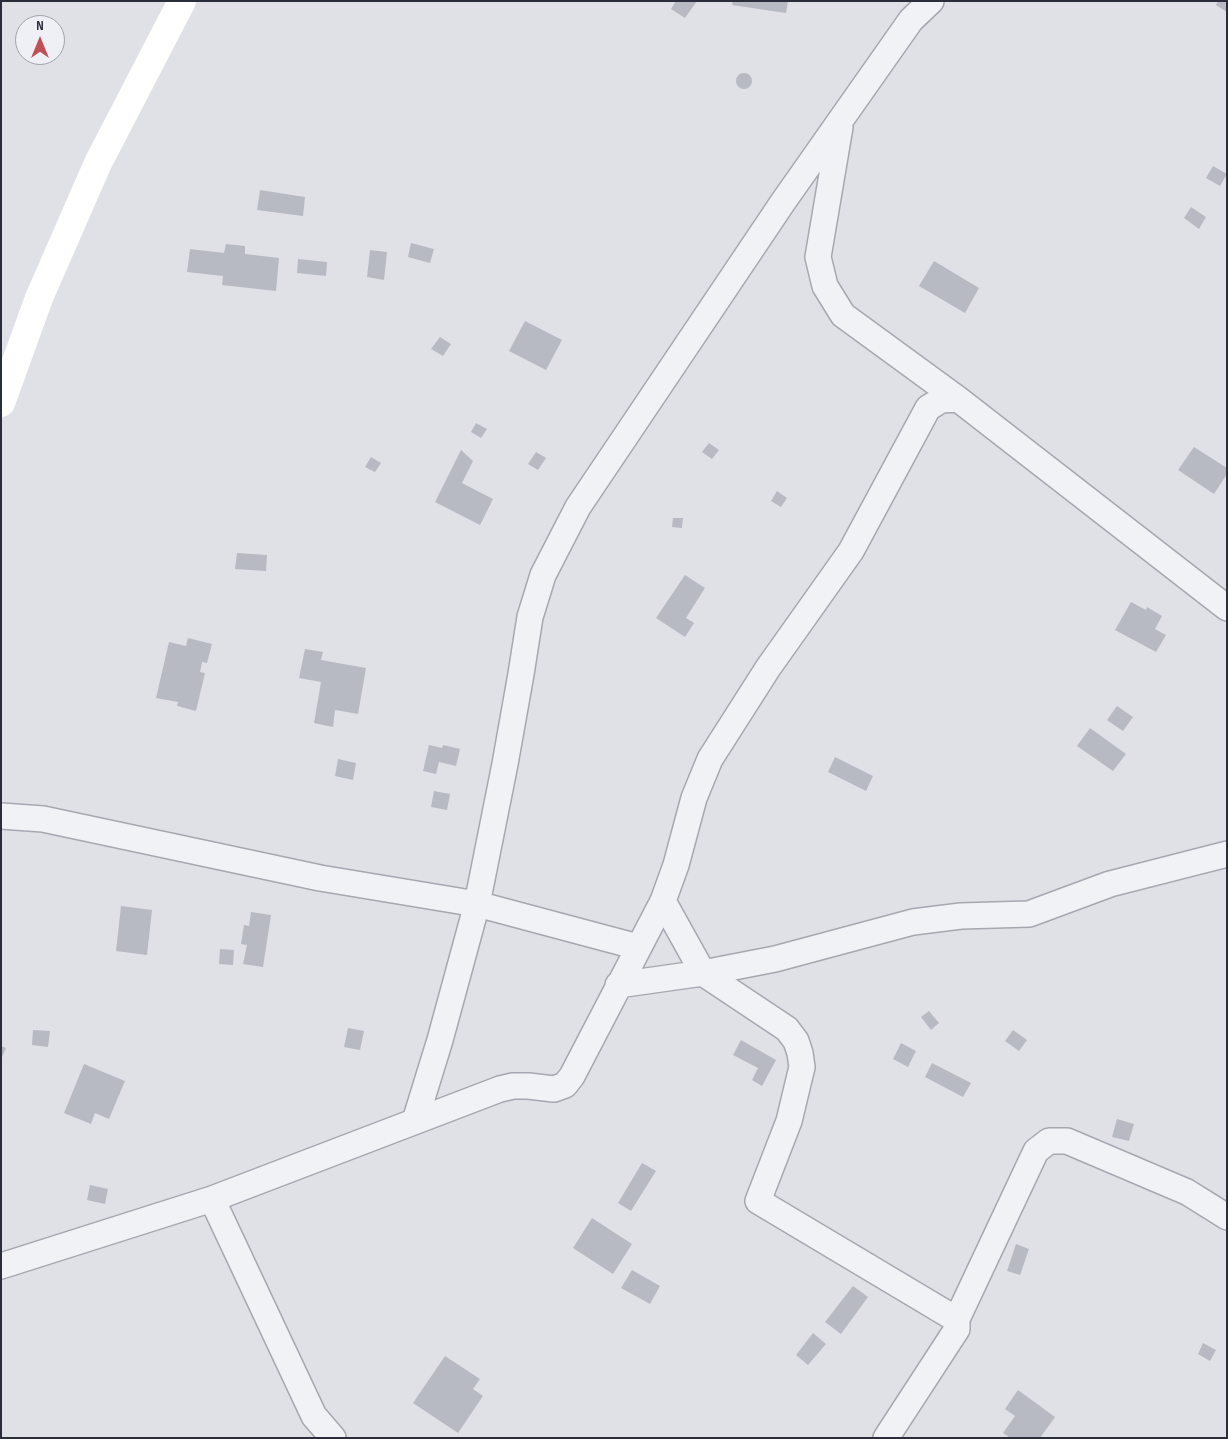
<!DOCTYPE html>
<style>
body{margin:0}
#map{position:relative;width:1228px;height:1439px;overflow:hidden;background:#dfe1e7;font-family:"Sofia Sans Condensed",sans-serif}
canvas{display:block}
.frame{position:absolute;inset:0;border:2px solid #2a2e3c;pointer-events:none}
.north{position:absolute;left:15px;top:15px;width:50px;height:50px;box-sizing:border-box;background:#eef0f5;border:1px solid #a0a2ab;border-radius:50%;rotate:0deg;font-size:14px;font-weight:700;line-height:20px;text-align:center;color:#2a2e3c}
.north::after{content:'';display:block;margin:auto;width:18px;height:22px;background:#c05054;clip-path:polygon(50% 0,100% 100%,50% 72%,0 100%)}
</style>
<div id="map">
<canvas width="1228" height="1439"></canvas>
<div class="frame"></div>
<div class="north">N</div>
</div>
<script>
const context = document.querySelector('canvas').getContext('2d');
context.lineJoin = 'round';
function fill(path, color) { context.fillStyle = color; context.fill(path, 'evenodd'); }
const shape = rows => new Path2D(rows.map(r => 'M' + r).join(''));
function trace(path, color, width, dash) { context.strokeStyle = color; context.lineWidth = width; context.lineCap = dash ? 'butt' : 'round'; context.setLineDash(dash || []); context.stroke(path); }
fill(shape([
 [676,1,697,1,685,18,671,9],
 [733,1,788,1,786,13,732,5],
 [1218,1,1227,1,1227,12,1216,5],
 '736 81a8 8 0 1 1 16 0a8 8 0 1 1-16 0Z',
 [1213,166,1227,174,1220,186,1206,178],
 [260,190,305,197,303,216,257,210],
 [1191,207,1206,217,1199,229,1184,218],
 [411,243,434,249,430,263,408,257],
 [226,244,245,246,245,254,279,258,276,291,222,285,223,276,187,272,190,249,224,253],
 [370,250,387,252,384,280,367,277],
 [298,259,327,262,326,276,297,273],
 [934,261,979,288,965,313,919,286],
 [525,321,562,340,546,370,509,351],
 [440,337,451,344,443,356,431,349],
 [476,423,487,429,481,438,471,432],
 [709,443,719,450,712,459,702,452],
 [1194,447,1227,468,1227,474,1214,494,1178,470],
 [461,450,473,461,462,483,493,499,480,525,435,502],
 [536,452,546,458,538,470,528,464],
 [371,457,381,463,375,472,365,467],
 [777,491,787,498,781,507,771,501],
 [673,518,683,518,682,528,672,527],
 [237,553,267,555,266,571,235,569],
 [685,575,705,588,686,618,694,623,685,637,656,618],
 [1131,602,1146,610,1147,607,1162,616,1155,629,1166,635,1156,652,1115,630],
 [188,638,212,644,207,663,202,662,200,672,205,673,196,711,177,706,178,702,156,698,169,642,186,646],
 [305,649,323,652,321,660,366,668,358,714,335,710,333,727,314,723,321,682,299,678],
 [1117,706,1133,717,1123,731,1107,720],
 [1090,728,1126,754,1113,771,1077,746],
 [429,745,442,748,443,745,460,749,456,766,439,762,436,774,423,771],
 [835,757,873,776,866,791,828,772],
 [338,759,356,763,353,780,335,776],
 [434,791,450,794,447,810,431,807],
 [121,906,152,910,147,955,116,951],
 [251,912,271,915,263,967,243,964,247,945,241,944,244,925,249,926],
 [220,949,234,950,233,965,219,964],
 [929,1011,939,1023,931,1030,921,1017],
 [348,1028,364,1031,360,1050,344,1047],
 [33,1030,50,1031,48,1047,32,1045],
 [1013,1030,1027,1040,1019,1051,1005,1041],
 [741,1040,776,1060,762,1086,752,1080,758,1068,733,1055],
 [901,1043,916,1051,908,1067,893,1059],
 [1,1046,6,1048,1,1059],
 [932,1063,971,1083,963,1097,925,1077],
 [84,1064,125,1081,109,1119,95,1113,91,1124,64,1113],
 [1117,1119,1134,1124,1129,1141,1112,1137],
 [642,1163,656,1171,631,1211,618,1203],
 [90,1185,108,1189,105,1204,87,1200],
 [592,1218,632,1244,613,1274,573,1248],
 [1016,1244,1029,1249,1020,1275,1007,1271],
 [632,1270,660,1286,650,1304,621,1288],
 [853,1286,868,1297,841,1334,825,1322],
 [813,1333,826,1344,808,1365,796,1355],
 [1203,1343,1216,1350,1210,1361,1198,1354],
 [445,1356,480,1379,473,1389,483,1396,458,1433,413,1403],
 [1018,1390,1055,1417,1040,1438,1010,1438,1003,1433,1015,1416,1005,1409]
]), '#b7bac3');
const street = shape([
 [840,127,818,257,825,286,843,315,958,399,1227,608],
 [1,816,43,819,320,878,477,904,638,947],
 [663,901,703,973,787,1029,796,1041,800,1053,802,1067,789,1121,758,1201,949,1315,957,1319,957,1329,886,1438],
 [618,985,703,973,775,959,913,922,961,916,1029,914,1110,884,1227,854],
 [415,1121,440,1040,477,904,505,764,521,674,530,617,543,575,578,507,783,202,911,20,931,1],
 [212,1199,314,1416,333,1438],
 [1,1266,212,1199,500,1089,513,1086,528,1086,554,1089,565,1085,572,1076,663,901,676,865,694,798,710,759,768,668,851,551,928,408,941,400,958,399],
 [957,1319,1036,1151,1049,1141,1067,1141,1187,1192,1227,1217]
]);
trace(street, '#a5a8b0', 28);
trace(street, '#f1f2f6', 25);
trace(shape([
 [1,403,39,298,98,163,182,1]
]), '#fff', 28);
</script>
